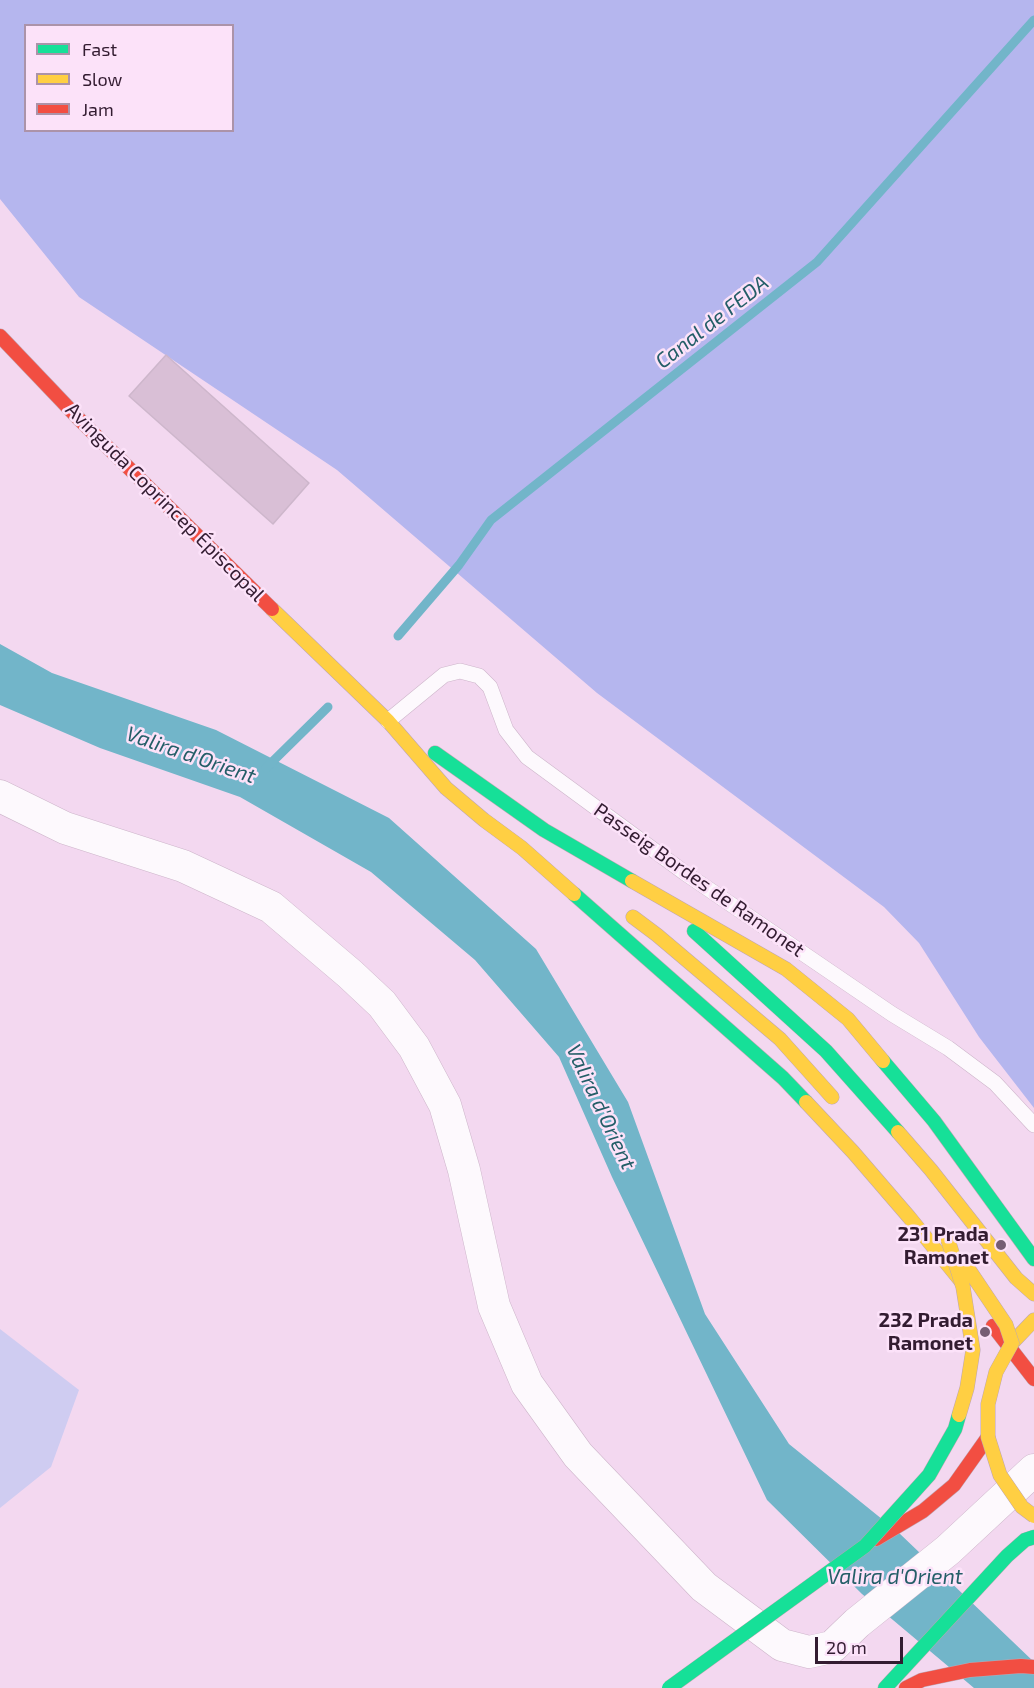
<!DOCTYPE html>
<meta charset="utf-8">
<style>
body{margin:0}
#map{position:relative;width:1034px;height:1688px;overflow:hidden;background:#f3d8f0;font-family:"Exo 2",sans-serif}
canvas{display:block}
.legend{position:absolute;left:24px;top:24px;width:210px;height:108px;box-sizing:border-box;background:#fce2f9;border:2px solid #ac93a9;margin:0;padding:8px 10px;list-style:none;font-size:18px;color:#331c31}
.legend li{display:flex;align-items:center;gap:12px;height:30px}
.legend b{width:30px;border:2px solid #ac93a9}
.scale{position:absolute;left:815px;top:1637px;width:88px;height:27px;box-sizing:border-box;border:3px solid #331c31;border-top:0;padding-left:8px;font-size:18px;line-height:21px;white-space:nowrap;color:#331c31;-webkit-text-stroke:4px #fce2f9;paint-order:stroke}
</style>
<div id="map">
<canvas width="1034" height="1688"></canvas>
<ul class="legend">
<li><b style="height:8px;background:#16e098"></b>Fast</li>
<li><b style="height:8px;background:#ffcf43"></b>Slow</li>
<li><b style="height:8px;background:#f24e42"></b>Jam</li>
</ul>
<div class="scale">20 m</div>
</div>
<script>
const context = document.querySelector('canvas').getContext('2d');
context.lineJoin = 'round';
function fill(path, color) { context.fillStyle = color; context.fill(path, 'evenodd'); }
const shape = rows => new Path2D(rows.map(r => 'M' + r).join(''));
function trace(path, color, width, dash) { context.strokeStyle = color; context.lineWidth = width; context.lineCap = dash ? 'butt' : 'round'; context.setLineDash(dash || []); context.stroke(path); }
function write(font, color, halo, rows, align = 'center') {
  context.font = font + ' "Exo 2",sans-serif'; context.lineWidth = 5; context.setLineDash([]); context.textBaseline = 'middle'; context.strokeStyle = halo; context.fillStyle = color; for (const [text, x, y, turn = 0] of rows) {
    context.save(); context.translate(x, y); context.rotate((+turn || 0) * Math.PI / 180); context.textAlign = isNaN(turn) ? turn : align; if (halo) context.strokeText(text, 0, 0); context.fillText(text, 0, 0); context.restore();
  }
}
fill(shape([
 [0,1329,79,1390,51,1467,0,1508]
]), '#cfccf1');
fill(shape([
 [0,0,1034,0,1034,1108,979,1037,919,943,884,907,597,693,337,470,79,297,0,199],
 [26,26,232,26,232,130,26,130]
]), '#b5b6ee');
fill(shape([
 [0,644,52,673,216,730,389,818,536,949,628,1102,705,1314,789,1444,898,1532,1034,1662,1034,1688,974,1688,862,1594,767,1500,612,1177,559,1057,475,960,371,872,240,797,100,748,0,705]
]), '#72b5c9');
trace(shape([
 [398,636,459,565,491,520,817,262,1034,20],
 [266,768,328,707]
]), '#72b5c9', 9);
const building = shape([
 [166,355,309,483,273,524,129,396,166,355]
]);
fill(building, '#d9bfd6');
trace(building, '#cdb6cb', 1.5);
const lane = shape([
 [388,721,444,675,460,671,479,676,490,687,506,730,527,757,685,873,892,1014,948,1048,995,1083,1034,1125]
]);
const street = shape([
 [0,796,65,828,183,866,271,907,350,974,382,1004,414,1047,445,1105,464,1170,494,1306,527,1384,578,1455,704,1587,782,1645,809,1652,832,1647,857,1623,948,1550,1034,1470]
]);
const fast = shape([
 [435,753,544,830,632,881],
 [574,894,783,1078,806,1102],
 [694,931,826,1051,898,1132],
 [883,1061,934,1121,1034,1259],
 [885,1688,1007,1556,1025,1540,1034,1537]
]);
const slow = shape([
 [272,609,388,721,446,788,484,820,522,848,574,894],
 [632,881,786,969,848,1019,883,1061],
 [633,917,657,935,780,1039,832,1097],
 [806,1102,853,1152,909,1217,961,1281],
 [898,1132,931,1170,1016,1278,1034,1294],
 [1012,1343,1034,1320]
]);
const jam = shape([
 [0,336,80,420,272,609],
 [993,1326,1034,1379],
 [876,1539,923,1511,954,1485,988,1437],
 [906,1688,922,1680,970,1670,1021,1666,1034,1667]
]);
trace(lane, '#cdb5ca', 16);
trace(street, '#cdb5ca', 33);
trace(fast, '#bea6b1', 15);
trace(slow, '#bea6b1', 15);
trace(jam, '#bea6b1', 15);
trace(lane, '#fdf9fd', 15);
trace(street, '#fdf9fd', 32);
trace(fast, '#16e098', 14);
trace(slow, '#ffcf43', 14);
trace(jam, '#f24e42', 14);
const fastBridge = shape([
 [669,1688,865,1546,929,1475,955,1429,959,1415]
]);
const slowBridge = shape([
 [948,1240,963,1287,973,1350,967,1388,959,1415],
 [963,1261,1006,1325,1012,1343,996,1372,988,1404,988,1437,1000,1475,1022,1507,1034,1516]
]);
trace(fastBridge, '#bea6b1', 15, []);
trace(slowBridge, '#bea6b1', 15, []);
trace(fastBridge, '#16e098', 14);
trace(slowBridge, '#ffcf43', 14);
for (const [x, y, r, color] of [
 [1001,1245,6,"#765e74"],
 [985,1332,6,"#765e74"]
]) { const dot = new Path2D(); dot.arc(x, y, r, 0, 2 * Math.PI); context.fillStyle = color; context.fill(dot); trace(dot, '#fce2f9', 2); }
write('20px', '#331c31', '#fce2f9', [
 ["Avinguda Coprincep Épiscopal",165,502,45],
 ["Passeig Bordes de Ramonet",699,880,35]
]);
write('bold 20px', '#331c31', '#fce2f9', [
 ["231 Prada",989,1234],
 ["Ramonet",989,1257],
 ["232 Prada",973,1320],
 ["Ramonet",973,1343]
], 'right');
write('italic 21px', '#245e68', '#fce2f9', [
 ["Canal de FEDA",712,322,-38],
 ["Valira d'Orient",191,755,19],
 ["Valira d'Orient",601,1107,65],
 ["Valira d'Orient",895,1577]
]);
</script>
